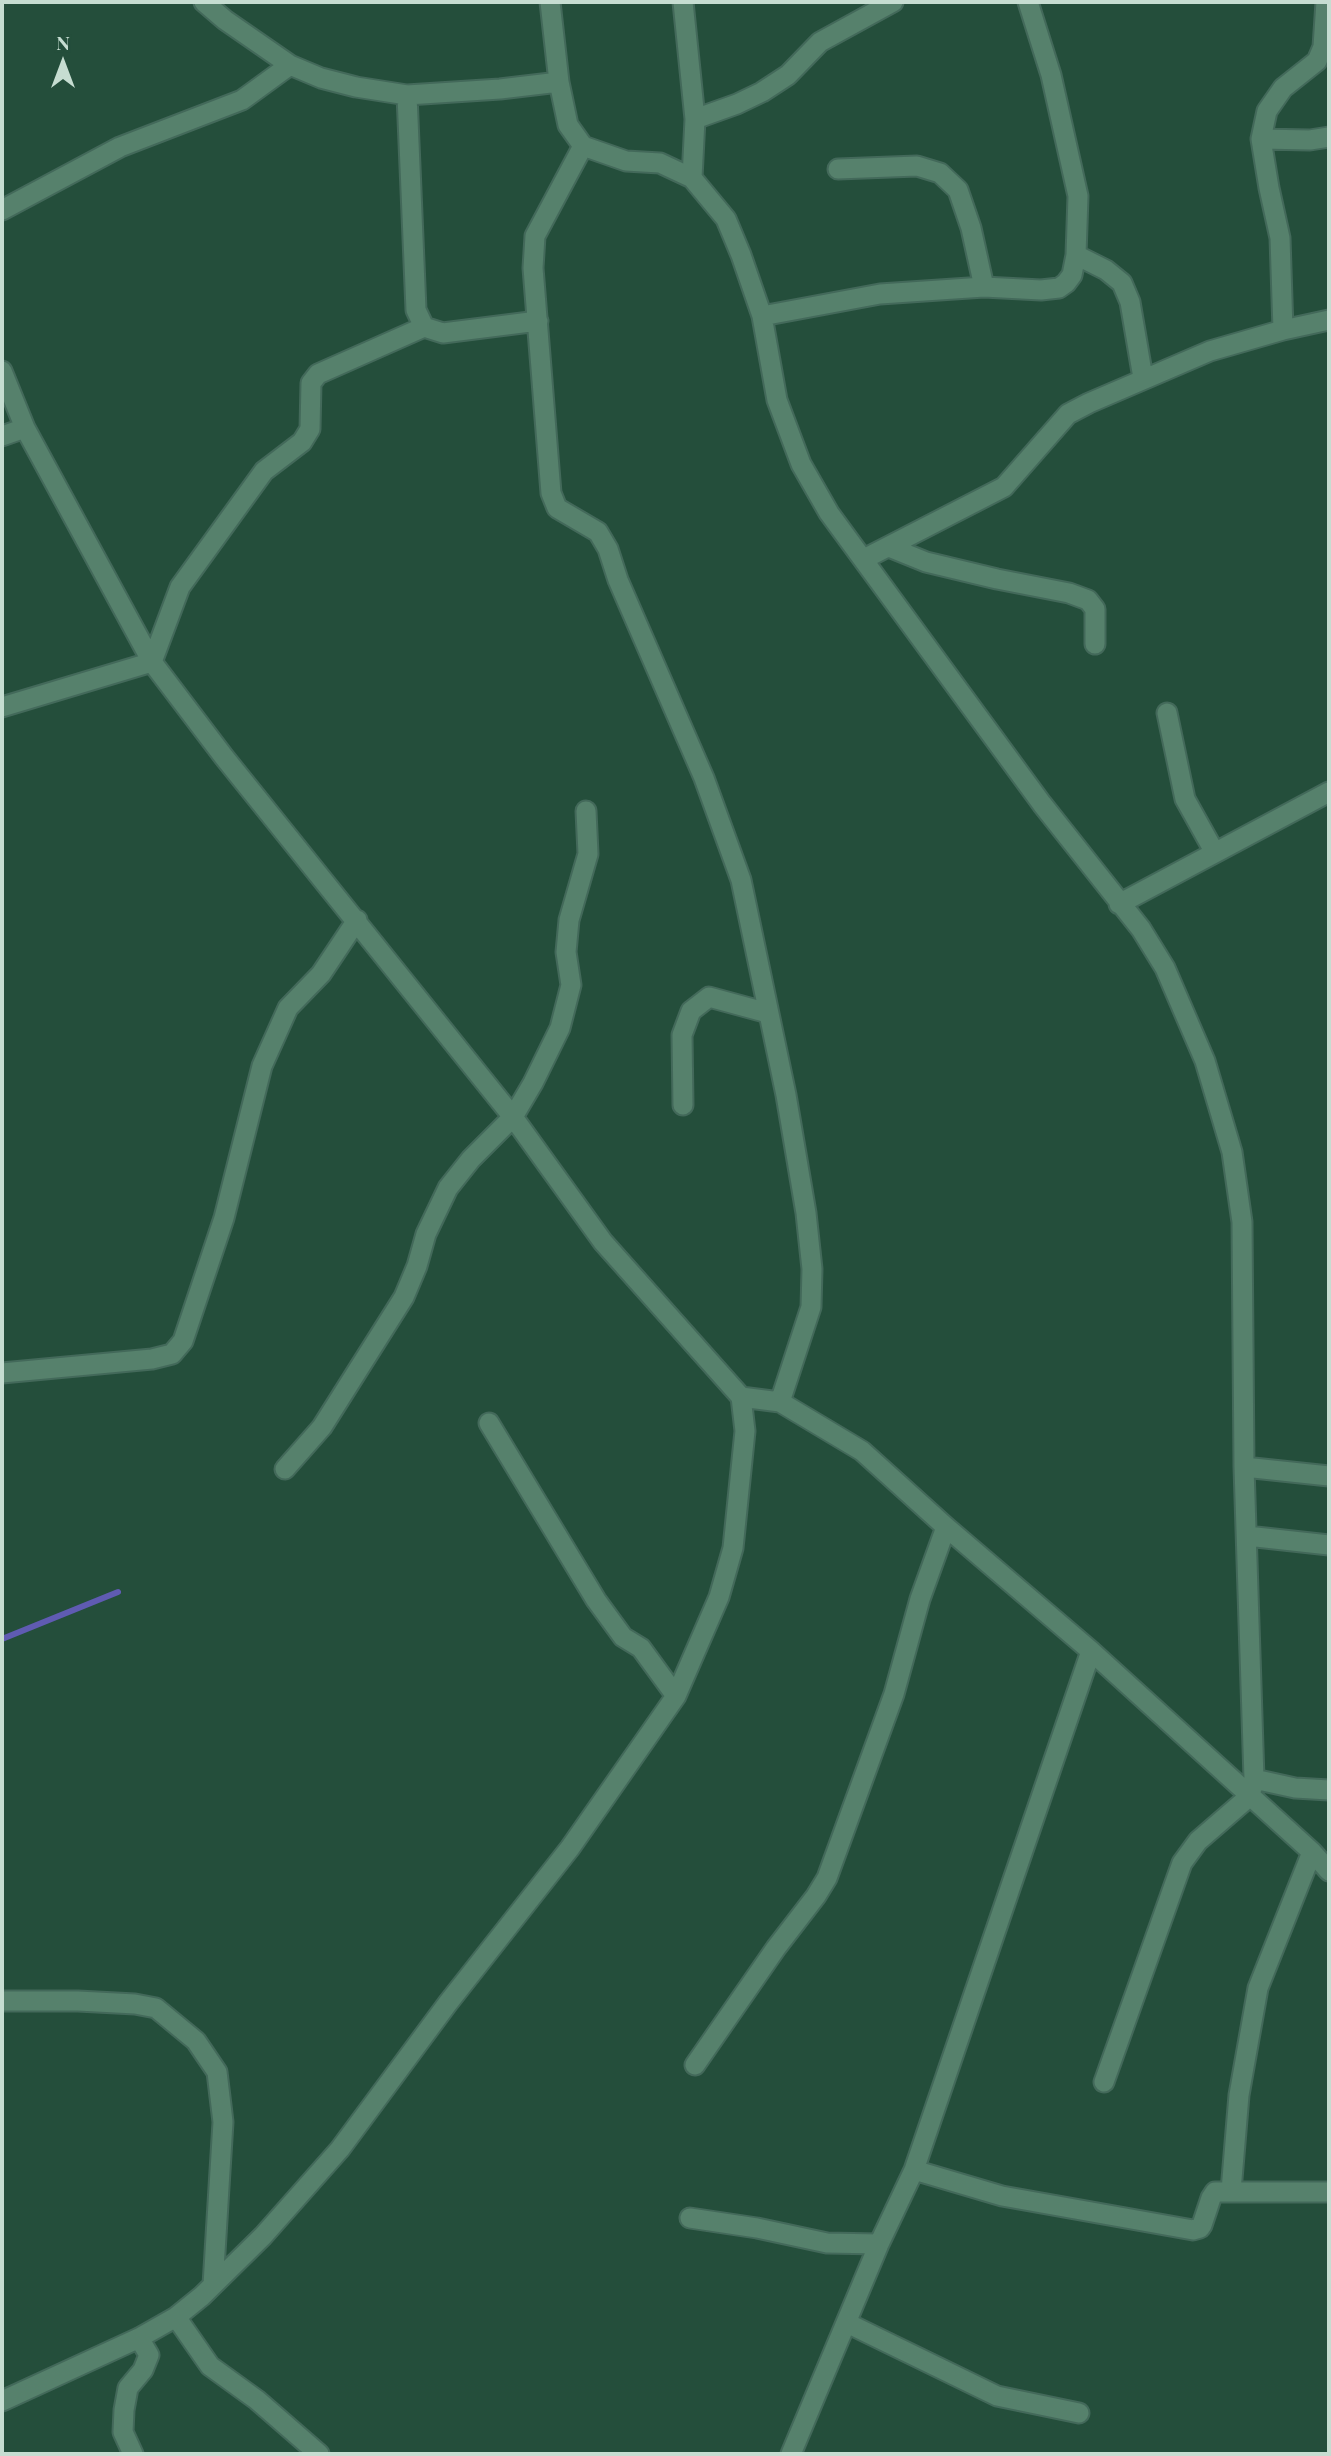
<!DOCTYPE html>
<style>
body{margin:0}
#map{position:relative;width:1331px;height:2456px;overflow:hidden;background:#244e3b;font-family:"Playfair Display",serif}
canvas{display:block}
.frame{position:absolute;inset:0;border:4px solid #c6ddd1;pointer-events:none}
.north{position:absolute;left:28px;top:28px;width:70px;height:70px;-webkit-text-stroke:5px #244e3b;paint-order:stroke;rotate:0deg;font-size:19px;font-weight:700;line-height:28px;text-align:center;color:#c6ddd1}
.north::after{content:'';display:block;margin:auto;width:24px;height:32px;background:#c6ddd1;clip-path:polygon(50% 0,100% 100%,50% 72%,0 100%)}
</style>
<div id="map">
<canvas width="1331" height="2456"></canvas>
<div class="frame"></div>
<div class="north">N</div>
</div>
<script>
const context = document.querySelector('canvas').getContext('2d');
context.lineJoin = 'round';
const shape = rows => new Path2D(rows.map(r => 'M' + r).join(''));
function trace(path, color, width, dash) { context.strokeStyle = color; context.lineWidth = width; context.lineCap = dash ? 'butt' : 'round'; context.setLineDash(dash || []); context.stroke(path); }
trace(shape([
 [2,1639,118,1592]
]), '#5f5bb2', 6);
const minor = shape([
 [204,2,225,20,290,65,321,78,356,87,407,95,500,89,559,82],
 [550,2,559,82,568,125,583,146,626,161,660,163,692,178,726,219,741,255,762,316,777,400,801,464,829,513,1042,804,1141,929,1165,968,1205,1061,1232,1152,1242,1222,1244,1467,1254,1779,1250,1796,1198,1841,1182,1863,1104,2082],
 [683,2,695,119,692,178],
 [407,95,416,310,424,327,443,333,538,321],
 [695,119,737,104,762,92,788,75,820,42,893,2],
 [1261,139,1310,140,1329,137],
 [583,146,535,236,533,268,551,493,557,508,598,532,608,549,618,580,704,778,741,880,786,1095,806,1213,812,1269,811,1307,780,1402],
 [838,169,917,166,940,173,958,190,971,228,984,287],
 [2,210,120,147,242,100,290,65],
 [1076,255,1106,270,1122,283,1130,302,1143,378],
 [762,316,880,294,984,287,1041,290,1059,288,1066,283,1072,275,1076,255,1078,196,1051,75,1028,2],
 [1283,330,1280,238,1269,188,1261,139,1267,111,1283,88,1317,61,1323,47,1326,2],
 [2,371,25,428,152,662,224,757,513,1117,603,1242,741,1397,745,1431,733,1548,719,1597,676,1696,570,1848,448,2003,340,2149,263,2236,202,2296,176,2317,139,2338,2,2401],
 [2,436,25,428],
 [889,547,926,562,997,579,1069,593,1088,600,1095,609,1095,644],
 [864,559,1004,487,1068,414,1089,403,1210,351,1283,330,1329,320],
 [2,707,152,662,180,587,264,471,302,442,310,429,311,383,318,374,424,327],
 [1167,713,1185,799,1215,853],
 [1119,904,1329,792],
 [683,1105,682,1035,691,1011,709,997,768,1013],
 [2,1373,152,1359,172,1354,183,1341,224,1218,262,1066,288,1008,321,974,357,920],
 [741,1397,780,1402,862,1451,946,1527,1091,1651,1312,1852,1329,1871],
 [489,1423,596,1600,623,1637,641,1648,676,1696],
 [1244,1467,1329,1476],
 [285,1469,322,1427,404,1297,417,1266,426,1234,448,1188,471,1159,513,1117,533,1083,560,1028,571,985,566,952,569,920,588,854,586,811],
 [1247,1536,1329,1545],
 [1254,1779,1295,1788,1329,1790],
 [2,2001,78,2001,135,2004,156,2008,196,2041,217,2072,223,2122,213,2285],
 [695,2065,776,1948,816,1896,827,1878,894,1694,920,1599,946,1527],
 [914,2170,1002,2196,1193,2230,1200,2228,1202,2225,1211,2198,1215,2192,1329,2192],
 [1231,2191,1239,2095,1258,1988,1312,1852],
 [690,2218,757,2228,827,2243,879,2244],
 [176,2317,210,2366,257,2400,319,2454],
 [847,2323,997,2396,1079,2413],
 [133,2454,123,2432,124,2410,128,2388,143,2370,149,2355,139,2338],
 [791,2454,879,2244,914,2170,1091,1651]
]);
trace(minor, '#43695a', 23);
trace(minor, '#56816c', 19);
</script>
